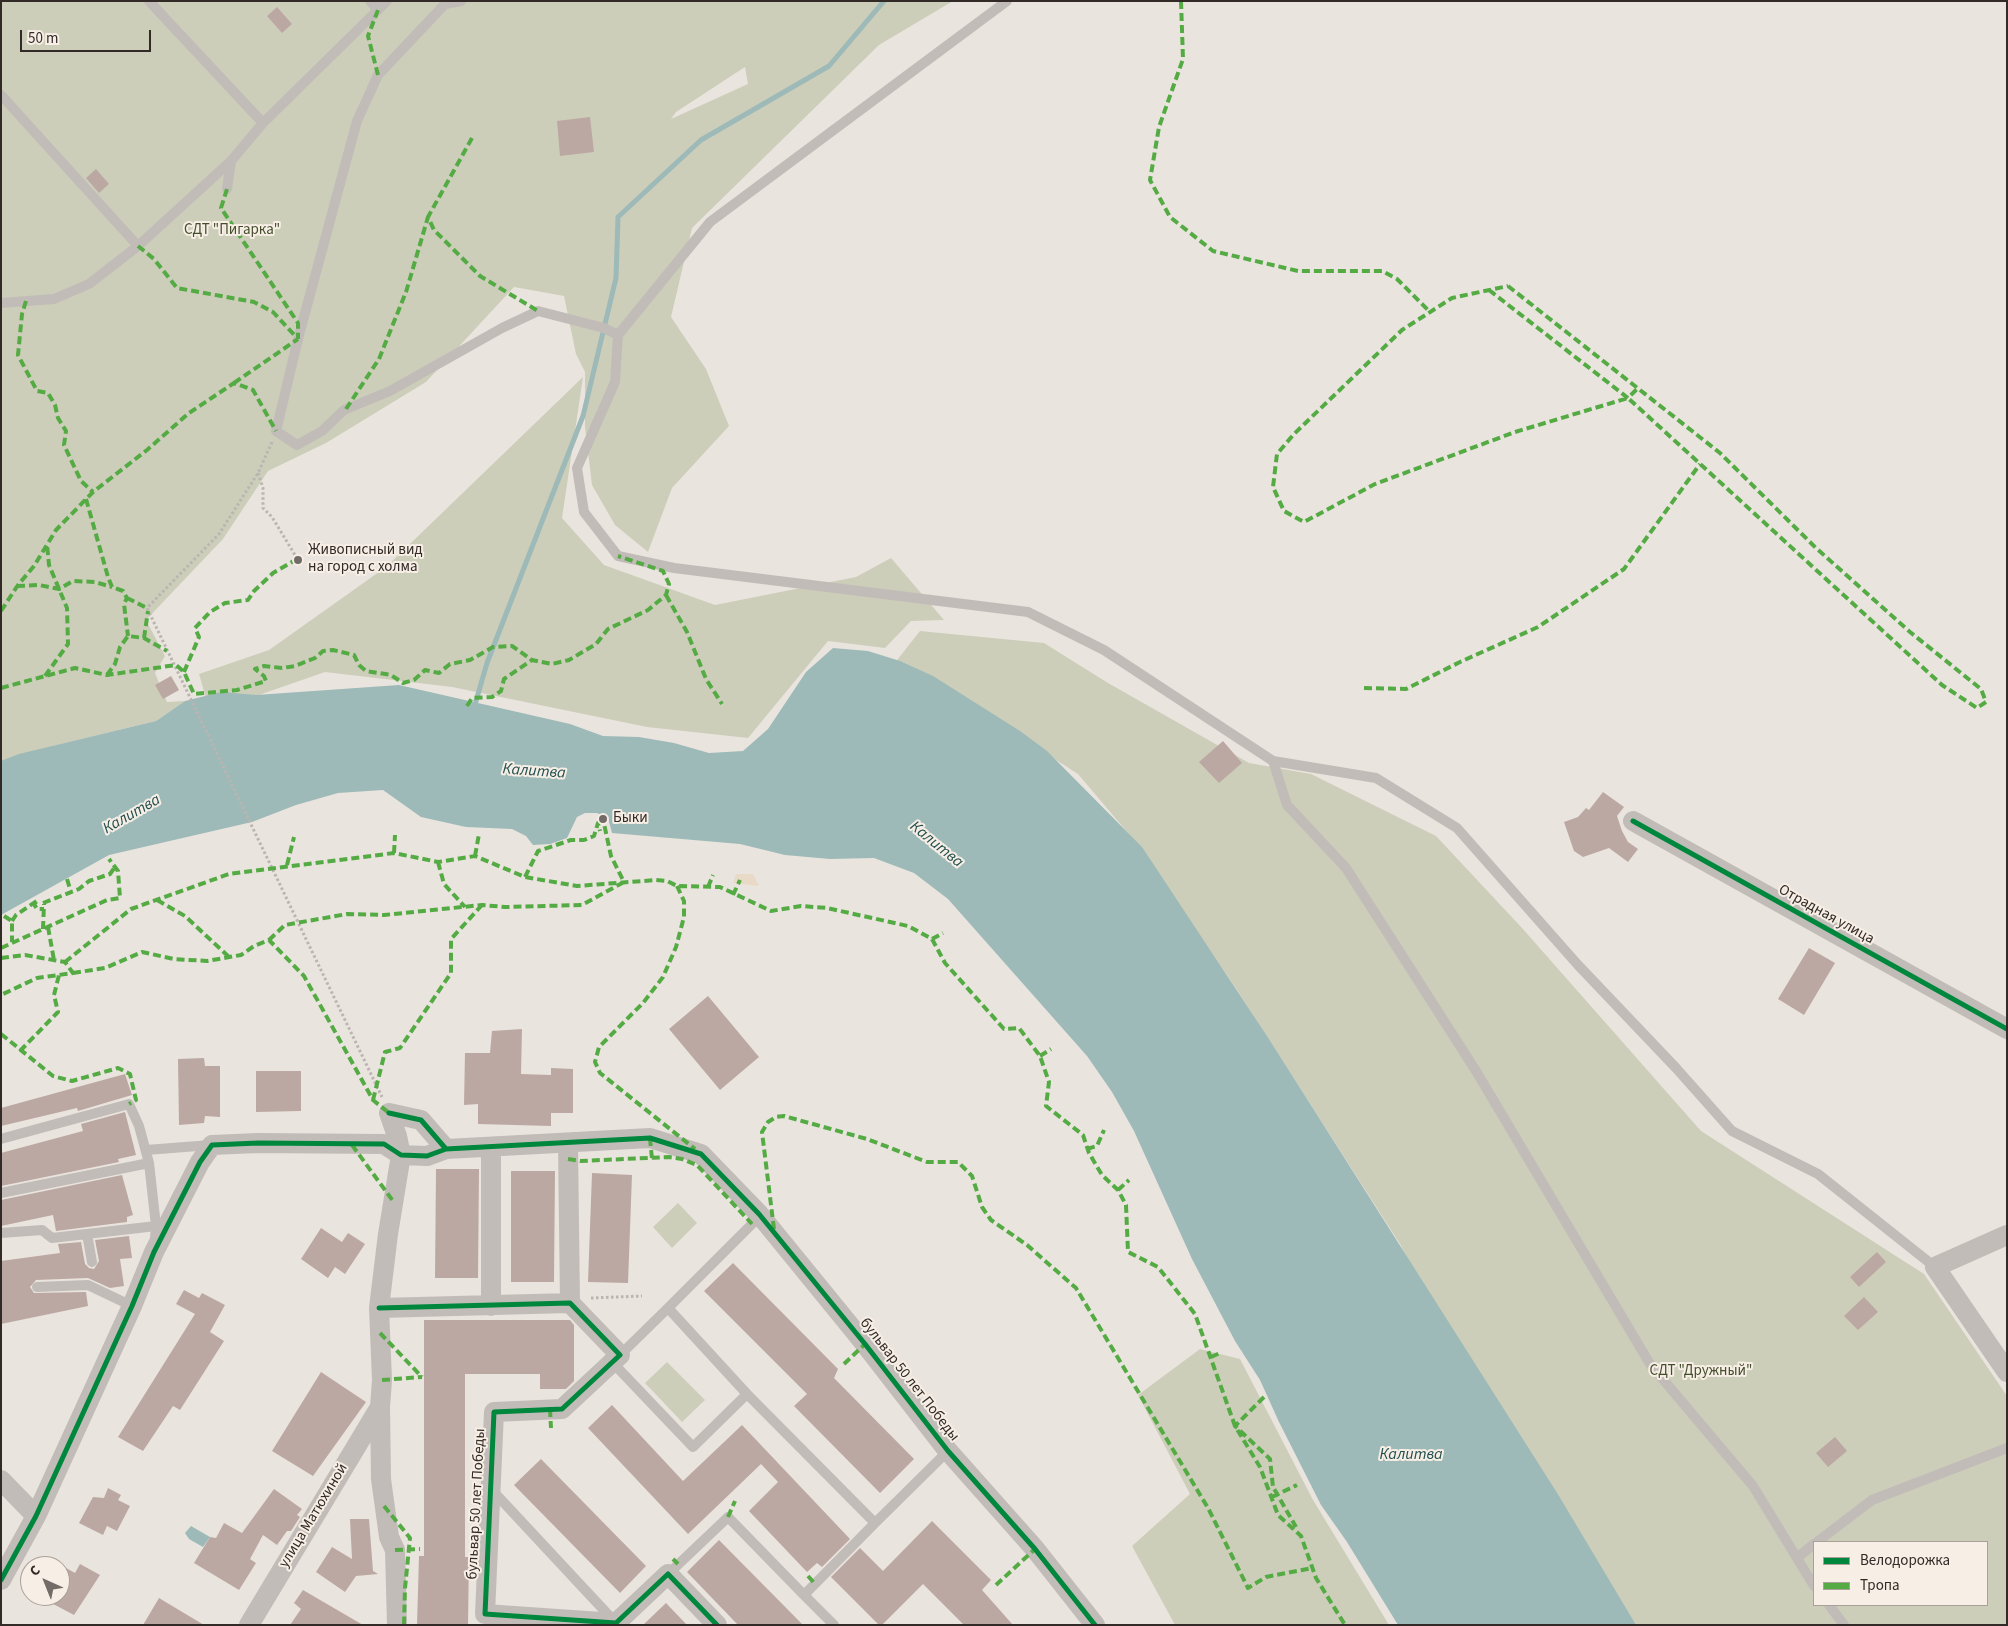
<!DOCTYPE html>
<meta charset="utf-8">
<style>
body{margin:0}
#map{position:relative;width:2008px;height:1626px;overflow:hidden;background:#eae4de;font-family:"Source Sans 3",sans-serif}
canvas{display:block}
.frame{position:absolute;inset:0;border:2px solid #322a27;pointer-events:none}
.legend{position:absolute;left:1813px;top:1541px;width:175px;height:65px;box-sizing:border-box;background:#f7eee5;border:1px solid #a8a099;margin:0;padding:6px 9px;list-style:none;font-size:15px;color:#322a27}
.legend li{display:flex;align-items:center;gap:10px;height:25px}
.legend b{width:25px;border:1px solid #a8a099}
.north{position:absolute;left:20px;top:1556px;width:50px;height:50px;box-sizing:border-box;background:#f7eee5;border:1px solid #a8a099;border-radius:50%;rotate:316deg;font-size:14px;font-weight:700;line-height:20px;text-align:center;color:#322a27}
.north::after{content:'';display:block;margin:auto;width:18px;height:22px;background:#726b67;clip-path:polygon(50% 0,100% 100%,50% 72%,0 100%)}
.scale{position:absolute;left:20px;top:30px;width:131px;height:22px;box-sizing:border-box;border:2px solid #322a27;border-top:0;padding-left:6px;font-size:15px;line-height:18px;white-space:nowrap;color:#322a27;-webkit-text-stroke:4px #f7eee5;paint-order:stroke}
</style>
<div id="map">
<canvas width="2008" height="1626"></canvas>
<div class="frame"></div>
<ul class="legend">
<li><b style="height:6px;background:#00873e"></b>Велодорожка</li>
<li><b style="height:6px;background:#54ab44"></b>Тропа</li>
</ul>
<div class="north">С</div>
<div class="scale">50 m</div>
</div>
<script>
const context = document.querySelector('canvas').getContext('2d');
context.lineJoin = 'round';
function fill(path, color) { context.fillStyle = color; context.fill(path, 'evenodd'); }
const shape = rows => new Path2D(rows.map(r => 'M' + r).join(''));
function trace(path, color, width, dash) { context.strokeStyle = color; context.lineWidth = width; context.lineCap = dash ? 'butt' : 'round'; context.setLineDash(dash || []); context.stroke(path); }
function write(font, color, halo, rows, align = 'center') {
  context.font = font + ' "Source Sans 3",sans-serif'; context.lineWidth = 4; context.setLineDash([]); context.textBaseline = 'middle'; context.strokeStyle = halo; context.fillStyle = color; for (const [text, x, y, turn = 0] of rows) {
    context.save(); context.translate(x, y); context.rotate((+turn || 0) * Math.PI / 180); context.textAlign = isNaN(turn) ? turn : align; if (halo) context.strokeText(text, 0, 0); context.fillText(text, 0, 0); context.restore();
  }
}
fill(shape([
 [1,1,953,1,879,45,692,228,671,317,706,369,729,426,672,488,648,552,615,525,592,485,585,427,585,372,576,354,564,296,514,287,426,382,326,443,268,471,223,539,146,620,165,656,155,673,167,702,185,701,156,721,53,746,1,767],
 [745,67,748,84,671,119,676,112],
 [583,377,562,518,604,565,715,605,856,577,891,558,944,620,911,621,885,648,828,641,748,738,647,727,452,687,325,672,210,712,199,674,269,650,386,567],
 [920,631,1044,643,1108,683,1249,763,1311,774,1436,836,1522,928,1701,1131,1924,1274,2007,1396,2007,1625,1616,1625,1481,1397,1400,1244,1235,987,1139,846,1078,774,946,689,890,669],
 [1814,1542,1987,1542,1987,1605,1814,1605],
 [678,1203,697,1223,672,1248,653,1227],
 [1200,1349,1240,1359,1313,1500,1389,1625,1175,1625,1132,1546,1190,1494,1138,1395],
 [667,1362,705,1400,682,1422,645,1383]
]), '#ccceba');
fill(shape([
 [736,874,753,874,759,886,733,883]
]), '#e8dac6');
fill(shape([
 [833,648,868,651,900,661,933,676,1020,731,1047,751,1142,847,1267,1036,1559,1496,1636,1625,1398,1625,1347,1542,1321,1505,1279,1422,1260,1380,1235,1341,1192,1259,1134,1131,1112,1092,1087,1056,948,899,914,873,874,858,830,859,785,855,740,844,612,833,608,818,597,813,585,813,577,817,567,838,550,844,533,845,526,836,512,829,466,827,421,817,383,790,338,793,296,805,252,822,109,855,1,915,1,761,19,754,156,721,185,701,221,692,256,695,399,685,570,724,603,736,639,737,674,743,709,753,743,751,768,729,806,672],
 [191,1526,210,1537,203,1547,189,1539,185,1533]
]), '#9dbab8');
trace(shape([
 [474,708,487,663,583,416,616,278,618,217,701,140,829,66,884,1]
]), '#9dbab8', 5);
fill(shape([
 [277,7,292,24,282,33,267,16],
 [590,117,594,152,560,156,557,121],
 [96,169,109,184,99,193,86,178],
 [171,676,179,690,163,699,155,685],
 [1223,741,1242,763,1219,783,1199,762],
 [1603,792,1624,807,1617,816,1622,831,1628,842,1638,849,1628,862,1609,848,1583,857,1574,851,1564,822,1578,817,1586,808,1589,810],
 [1809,948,1835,963,1804,1015,1778,999],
 [708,996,759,1057,720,1090,669,1029],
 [522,1029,521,1074,551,1075,551,1068,573,1069,573,1113,551,1113,551,1126,478,1124,478,1104,464,1105,465,1053,490,1053,492,1031],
 [204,1058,205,1066,220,1066,220,1117,205,1116,204,1123,179,1125,178,1059],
 [256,1071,301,1071,301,1111,256,1112],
 [125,1074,132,1095,78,1111,77,1108,1,1126,1,1108],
 [125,1112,136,1155,118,1159,119,1162,1,1186,1,1153,83,1131,81,1124],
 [436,1169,479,1169,478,1278,435,1278],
 [511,1171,555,1171,554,1282,511,1282],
 [592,1173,632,1175,628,1283,588,1282],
 [122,1175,133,1215,127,1217,127,1222,56,1231,53,1215,1,1226,1,1200],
 [321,1228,342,1242,348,1233,365,1244,345,1274,335,1267,328,1278,301,1259],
 [129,1236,132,1258,120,1259,124,1286,110,1288,88,1278,36,1280,30,1287,34,1293,86,1292,88,1306,1,1324,1,1261,60,1253,58,1244,81,1242,85,1264,89,1268,94,1269,99,1261,95,1240],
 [1877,1252,1886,1262,1859,1287,1850,1277],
 [733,1263,838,1369,834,1378,914,1459,880,1493,794,1406,807,1394,704,1291],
 [184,1290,199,1298,202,1293,225,1305,210,1332,224,1341,180,1410,173,1406,143,1451,118,1437,195,1314,176,1304],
 [1864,1297,1878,1312,1858,1330,1844,1316],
 [424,1320,570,1320,574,1325,574,1381,566,1389,540,1389,540,1374,465,1374,465,1557,469,1557,468,1625,417,1625,419,1556,424,1556],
 [321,1372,366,1402,313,1476,272,1451],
 [612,1405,683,1481,742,1425,850,1539,822,1567,817,1563,807,1572,749,1511,778,1482,761,1464,688,1534,588,1428],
 [1835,1437,1847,1451,1828,1467,1816,1453],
 [541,1459,646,1566,620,1593,514,1485],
 [108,1488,121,1495,118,1500,130,1506,117,1531,107,1526,103,1535,79,1523,93,1497,104,1498],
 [274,1489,302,1509,297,1515,300,1517,291,1531,287,1531,277,1545,263,1535,250,1559,256,1563,239,1590,194,1563,210,1537,216,1538,224,1523,242,1533],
 [350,1519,369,1519,373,1571,378,1574,356,1576,345,1592,316,1572,332,1547,352,1559],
 [932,1521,991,1580,982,1590,1013,1625,964,1625,923,1584,882,1625,879,1625,831,1577,860,1548,883,1571],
 [719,1540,803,1625,738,1625,687,1572],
 [80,1564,100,1575,74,1615,38,1596,60,1596,60,1578,66,1568,75,1573],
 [303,1590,363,1625,290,1625,301,1609,294,1603],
 [159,1598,204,1625,143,1625],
 [666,1603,687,1625,643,1625]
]), '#bca8a2');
trace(shape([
 [272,442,258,473,219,534,147,608,382,1097],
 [258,473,263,488,263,508,272,517,298,560],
 [591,1298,642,1296]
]), '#bbb5b1', 3, [2.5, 2.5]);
trace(shape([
 [149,1,263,123],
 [370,1,378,10],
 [461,1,445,4,378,75,357,121,298,339,276,431,297,445,322,431,344,410,390,391,502,328,538,311,604,328,618,335,615,382,577,468,584,512,618,556,674,568,1028,612,1104,650,1273,761,1376,778,1457,828,1578,965,1676,1068,1732,1131,1818,1174,1935,1267],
 [1,95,138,246],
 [227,189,231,161,263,123,387,1],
 [1,303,54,299,89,284,138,246,231,161],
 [618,335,710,222,1007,1],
 [1273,761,1287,805,1346,868,1476,1071,1650,1364,1753,1486,1814,1586],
 [1,1139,129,1104,139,1126,149,1163,156,1226,155,1239],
 [146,1150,211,1145],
 [1,1193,149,1163],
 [1,1233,42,1230,52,1238,156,1226],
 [87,1234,92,1262],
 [37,1287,88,1285,132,1306],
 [668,1308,752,1224,759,1214],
 [620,1355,668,1308,747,1394,875,1523,804,1595,728,1517,668,1574],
 [612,1362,693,1447,747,1394],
 [492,1490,615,1622],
 [875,1523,948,1451],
 [1817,1542,1872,1500,2007,1448],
 [1798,1557,1814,1544],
 [804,1595,834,1625],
 [1829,1605,1844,1625]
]), '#c2bcb8', 10);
trace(shape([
 [1633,821,2007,1029],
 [389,1113,421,1120,446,1149,650,1138,701,1154,759,1214,865,1344,948,1451,1035,1549,1095,1625],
 [389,1113,397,1136,401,1155,388,1234,379,1308,382,1380,380,1407,381,1479,389,1537,395,1550,397,1625],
 [568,1144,570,1303],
 [2007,1235,1935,1267,2007,1372],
 [491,1306,491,1148],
 [379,1308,570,1303,620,1355,562,1409,494,1412,485,1614,616,1623,668,1574,717,1625],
 [1,1480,36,1516],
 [1,1580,36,1516,132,1306,154,1252,200,1162,212,1145,258,1143,384,1144,401,1155,427,1156,446,1149],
 [249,1625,380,1407]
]), '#c2bcb8', 20);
trace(shape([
 [1181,1,1183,59,1159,127,1150,180,1170,217,1213,251,1298,271,1382,271,1397,279,1430,312],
 [378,75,368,36,378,10],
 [472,138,428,217,434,230,480,276,538,311],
 [227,189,221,208,298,323,298,339],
 [138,246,154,259,177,288,254,302,273,312,298,339],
 [1508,286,1720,453,1816,548,1910,632,1981,689,1986,702,1977,708,1942,685,1628,398,1515,432,1375,484,1304,522,1284,511,1273,487,1277,454,1294,434,1402,330,1452,298,1508,286],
 [1489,290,1628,398,1639,387],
 [26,301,22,314,18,355,37,391,48,393,55,405,58,418,66,431,64,445,81,481,93,492],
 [234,383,298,339],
 [346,409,379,359,406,292,428,217],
 [86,499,108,577,112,587,123,591,127,598,124,604,128,636],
 [17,586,39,585,59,589,73,581,95,582,112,587],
 [666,595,687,632,706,679,722,704],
 [127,598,147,608],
 [1,611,18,585,34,566,56,530,93,492,147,450,189,413,234,383,253,390,276,431],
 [144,638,148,611],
 [184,672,199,637,195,628,210,612,225,603,248,600,254,591,273,573,297,559],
 [107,675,115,664,120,647,128,636,144,638,167,651],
 [45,676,68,644,67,608,49,565,47,544],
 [1,688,75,668,107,675,176,665,184,672,194,694,237,690,266,681,264,676,255,669,264,666,282,668,295,666,315,658,323,651,333,650,354,655,359,665,366,671,391,675,403,683,414,680,425,670,439,673,450,664,470,660,493,647,512,646,532,660,552,664,569,660,596,644,608,629,648,610,666,595,669,584,663,571,618,556],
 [1364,688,1406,689,1460,662,1538,627,1624,569,1700,464],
 [467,706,472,698,492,697,501,691,504,679,532,660],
 [394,853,395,835],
 [475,856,479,834],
 [438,862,444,884,465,907],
 [287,865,294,837],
 [525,877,538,851,571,840,584,840,594,836,598,823,600,831],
 [67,879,71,892],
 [677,886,684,901,684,917,676,947,663,977,643,1003,599,1047,595,1062,600,1073,695,1149],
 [708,887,713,875],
 [733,895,740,880],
 [157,900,185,916,229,957],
 [43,903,79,889,89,881,110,874,115,867],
 [4,916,12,921,12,942],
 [12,921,16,915,38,900,34,904,37,909,44,909],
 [48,927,54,960],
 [43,929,44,904],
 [932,939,943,933],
 [269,940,285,925,347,914,384,915,482,905,505,907,582,905,624,882,611,856,603,819],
 [1,948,107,900,120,898,118,871,109,859],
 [1,958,25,955,65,962,73,973,37,978,1,995],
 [65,962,131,909,229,874,394,853,438,862,475,856,525,877,577,886,656,880,667,881,677,886,720,887,771,911,801,906,827,908,908,926,932,939,945,963,1004,1029,1019,1028,1040,1056,1049,1082,1046,1106,1083,1135,1089,1153,1102,1175,1118,1190,1126,1205,1128,1252,1158,1267,1195,1314,1235,1426,1260,1467,1278,1515,1301,1536,1316,1578,1345,1625],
 [73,973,105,968,142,952,174,959,207,961,241,955,254,946,269,940,304,976,373,1100,389,1113],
 [1,1034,53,1076,72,1081,118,1068,130,1074,136,1100,129,1104],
 [20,1051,58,1012,54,995,59,975],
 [1040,1056,1051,1049],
 [373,1100,385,1052,400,1048,451,973,451,939,482,905],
 [650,1138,652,1159],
 [352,1145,393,1201],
 [1087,1149,1097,1146,1104,1130],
 [568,1159,580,1161,669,1157,682,1159,697,1165,752,1224],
 [1118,1190,1129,1180],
 [774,1229,762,1132,768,1122,776,1117,784,1116,867,1139,927,1162,958,1162,972,1176,982,1207,991,1220,1027,1245,1076,1288,1208,1508,1248,1588,1266,1577,1312,1568],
 [380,1333,422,1377],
 [1211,1357,1220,1353],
 [844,1364,865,1344],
 [382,1380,422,1377],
 [1264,1397,1235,1426,1270,1459,1273,1487,1296,1527],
 [550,1409,551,1428],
 [1272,1497,1297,1485],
 [384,1506,410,1538,405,1588,404,1625],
 [728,1517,735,1501],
 [395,1550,420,1549],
 [673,1559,678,1564],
 [808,1576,815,1584],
 [996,1585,1035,1549]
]), '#54ab44', 4, [8, 4]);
trace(shape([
 [1633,821,2007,1029],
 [389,1113,421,1120,446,1149,650,1138,701,1154,759,1214,865,1344,948,1451,1035,1549,1095,1625],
 [379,1308,570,1303,620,1355,562,1409,494,1412,485,1614,616,1623,668,1574,717,1625],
 [1,1580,36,1516,132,1306,154,1252,200,1162,212,1145,258,1143,384,1144,401,1155,427,1156,446,1149]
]), '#00873e', 5);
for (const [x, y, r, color] of [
 [298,560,5,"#726b67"],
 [603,819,5,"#726b67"]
]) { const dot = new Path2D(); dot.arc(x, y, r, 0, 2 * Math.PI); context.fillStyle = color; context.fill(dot); trace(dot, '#f7eee5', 2); }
write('15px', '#444e2d', '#f7eee5', [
 ["СДТ \"Пигарка\"",232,231],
 ["СДТ \"Дружный\"",1701,1372]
]);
write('15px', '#322a27', '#f7eee5', [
 ["Живописный вид",308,551],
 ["на город с холма",308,568],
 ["Быки",613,819]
], 'left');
write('15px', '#322a27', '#f7eee5', [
 ["Отрадная улица",1826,915,29],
 ["бульвар 50 лет Победы",909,1380,52],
 ["бульвар 50 лет Победы",477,1504,-87],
 ["улица Матюхиной",314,1516,-59]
]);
write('italic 16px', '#214f4f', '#f7eee5', [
 ["Калитва",534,772,4],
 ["Калитва",132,815,-30],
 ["Калитва",936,845,39],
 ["Калитва",1411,1455]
]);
</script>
